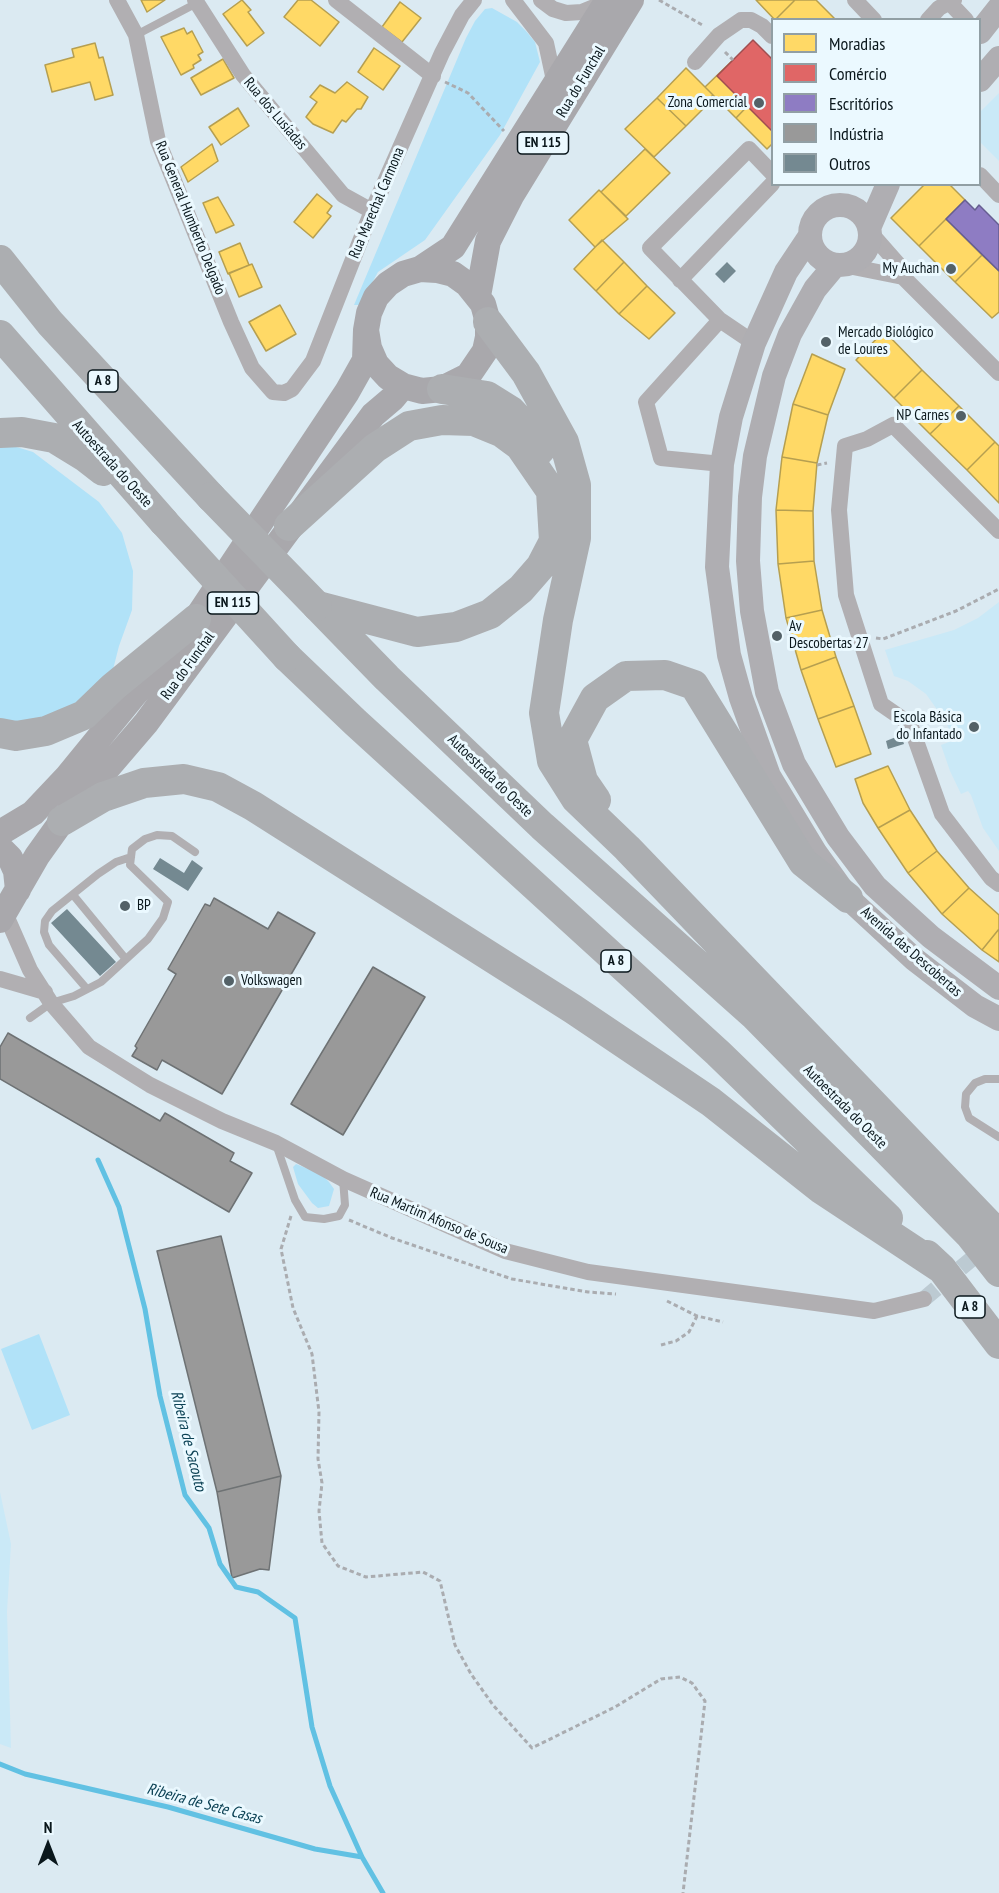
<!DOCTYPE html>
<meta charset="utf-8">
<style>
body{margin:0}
#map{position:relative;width:999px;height:1893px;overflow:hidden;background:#dbeaf2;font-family:"PT Sans Narrow",sans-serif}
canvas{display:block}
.legend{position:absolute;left:771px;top:18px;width:210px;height:168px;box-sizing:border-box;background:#ebf9ff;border:2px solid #919fa4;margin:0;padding:8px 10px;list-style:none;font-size:18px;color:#0a171c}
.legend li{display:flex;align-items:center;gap:12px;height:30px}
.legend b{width:30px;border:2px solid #919fa4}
.north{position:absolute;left:18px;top:1815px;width:60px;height:60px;-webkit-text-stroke:4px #ebf9ff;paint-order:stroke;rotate:0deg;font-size:16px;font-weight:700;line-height:24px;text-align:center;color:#0a171c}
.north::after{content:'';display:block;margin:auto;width:21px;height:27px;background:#0a171c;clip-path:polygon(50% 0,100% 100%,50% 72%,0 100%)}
</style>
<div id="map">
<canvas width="999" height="1893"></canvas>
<ul class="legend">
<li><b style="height:16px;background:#ffd966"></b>Moradias</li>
<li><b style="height:16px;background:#e06666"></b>Comércio</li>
<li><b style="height:16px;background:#8e7cc3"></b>Escritórios</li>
<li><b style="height:16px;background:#999"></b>Indústria</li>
<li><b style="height:16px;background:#748991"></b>Outros</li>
</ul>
<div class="north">N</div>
</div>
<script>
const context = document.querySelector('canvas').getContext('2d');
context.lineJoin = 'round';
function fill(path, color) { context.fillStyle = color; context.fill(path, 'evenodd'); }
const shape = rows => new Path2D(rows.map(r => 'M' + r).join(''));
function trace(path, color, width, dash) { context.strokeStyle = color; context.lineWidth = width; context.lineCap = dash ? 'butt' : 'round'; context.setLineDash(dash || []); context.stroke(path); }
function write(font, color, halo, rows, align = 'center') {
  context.font = font + ' "PT Sans Narrow",sans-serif'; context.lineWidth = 6; context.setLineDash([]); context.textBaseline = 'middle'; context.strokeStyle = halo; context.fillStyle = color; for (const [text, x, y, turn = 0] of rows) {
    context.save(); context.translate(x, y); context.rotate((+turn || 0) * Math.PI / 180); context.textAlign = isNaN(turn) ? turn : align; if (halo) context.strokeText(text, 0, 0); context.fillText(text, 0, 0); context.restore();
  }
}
fill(shape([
 [999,93,999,161,980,142,980,112],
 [999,602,999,851,983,828,971,795,968,791,961,794,950,771,941,745,954,740,946,722,926,694,908,681,894,676,885,650,954,630,978,618],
 [0,1492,11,1544,7,1612,11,1748,0,1744]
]), '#cae9f7');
fill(shape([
 [492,8,517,22,526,31,535,42,540,62,500,135,425,240,378,272,360,305,354,305,466,38,475,21,485,9],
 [0,442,33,452,99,502,122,533,133,571,132,610,119,646,107,693,72,720,0,731],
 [296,1164,321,1174,329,1182,334,1189,329,1206,318,1208,312,1203,298,1184,293,1167],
 [39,1334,70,1415,32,1430,1,1349]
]), '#b1e2f8');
const homes = shape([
 [141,0,165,0,147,12,141,0],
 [242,0,251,10,248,12,264,33,247,46,223,14,242,0],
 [298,0,311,0,339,22,320,46,284,17,298,0],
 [756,0,795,0,775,20,756,0],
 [795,0,816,0,836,20,775,20,795,0],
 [400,2,421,18,402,42,382,27,400,2],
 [184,28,187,34,192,31,203,52,198,55,201,60,193,65,194,68,181,75,161,37,184,28],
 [95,43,99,58,103,57,113,95,95,100,90,82,52,92,45,65,74,57,72,49,95,43],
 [374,48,400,66,383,90,358,72,374,48],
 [223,59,234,78,201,95,191,78,223,59],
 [733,60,763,90,736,118,705,87,733,60],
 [686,68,713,95,704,103,706,106,686,126,657,98,686,68],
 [347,82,368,97,361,109,357,109,346,122,342,120,333,133,313,124,306,117,317,102,310,97,320,85,335,93,347,82],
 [763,90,772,99,772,144,767,149,736,118,763,90],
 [657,98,686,126,654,157,625,129,657,98],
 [238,108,249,126,221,145,209,127,238,108],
 [212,144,218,161,188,182,181,167,212,144],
 [645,149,670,173,626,216,601,192,645,149],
 [925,184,949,184,965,200,919,246,891,218,925,184],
 [599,190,628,219,595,247,569,220,599,190],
 [317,194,332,206,327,213,331,216,313,238,294,222,317,194],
 [218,197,234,225,216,233,203,203,218,197],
 [946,219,982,255,955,282,919,246,946,219],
 [602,240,624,262,596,291,574,269,602,240],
 [240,243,249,265,228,274,219,252,240,243],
 [982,255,999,271,999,312,992,318,955,282,982,255],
 [624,262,647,286,619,314,596,291,624,262],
 [252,264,262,287,239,297,229,273,252,264],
 [647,286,675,313,649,339,619,314,647,286],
 [280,305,296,334,266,351,249,322,280,305],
 [884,331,922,370,894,398,856,360,884,331],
 [812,354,845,369,828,415,793,404,812,354],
 [922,370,959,406,930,434,894,398,922,370],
 [793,404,828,415,817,463,782,457,793,404],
 [959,406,995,442,967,470,930,434,959,406],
 [995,442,999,446,999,503,967,470,995,442],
 [782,457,817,463,813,511,776,510,782,457],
 [776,510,813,511,814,561,778,564,776,510],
 [814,561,822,610,786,618,778,564,814,561],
 [822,610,836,657,801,670,786,618,822,610],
 [836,657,854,706,818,719,801,670,836,657],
 [854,706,871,754,836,767,818,719,854,706],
 [888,766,910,810,878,828,863,803,855,779,888,766],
 [910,810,937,851,908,873,878,828,910,810],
 [937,851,969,888,942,914,908,873,937,851],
 [969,888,999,915,999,929,982,950,942,914,969,888],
 [999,929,999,962,982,950,999,929]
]);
fill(homes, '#ffd966');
trace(homes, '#b69f50', 1.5);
const shops = shape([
 [753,40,772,59,772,131,717,76,753,40]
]);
fill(shops, '#e06666');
trace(shops, '#a04e50', 1.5);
const offices = shape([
 [965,200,975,210,979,205,999,225,999,271,946,219,965,200]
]);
fill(offices, '#8e7cc3');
trace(offices, '#665e91', 1.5);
const industry = shape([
 [214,898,268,929,278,912,315,933,222,1094,162,1060,157,1070,132,1056,137,1048,135,1046,176,974,168,969,205,904,210,906,214,898],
 [373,967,425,997,343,1135,291,1104,373,967],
 [8,1033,160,1121,165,1113,234,1153,230,1161,252,1173,229,1212,0,1079,0,1047,8,1033],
 [221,1236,281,1476,217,1492,157,1251,221,1236],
 [281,1476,269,1570,260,1569,232,1578,217,1492,281,1476]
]);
fill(industry, '#999');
trace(industry, '#6e7274', 1.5);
trace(shape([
 [98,1160,119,1207,145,1309,160,1396,185,1495,209,1528,220,1564,236,1587,258,1592,295,1618,312,1727,330,1786,362,1857],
 [0,1764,25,1774,168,1807,315,1849,362,1857,383,1893]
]), '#61c1e3', 5);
fill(shape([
 [727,262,736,271,724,283,715,274],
 [901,735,904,744,888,749,886,741],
 [160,858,184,873,192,860,203,868,188,891,153,869],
 [67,909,116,962,100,976,51,923]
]), '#748991');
trace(shape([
 [924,1299,987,1246]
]), '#bccad2', 16, [16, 8]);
trace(shape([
 [659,0,704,26],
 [725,52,733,60],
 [445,82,468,93,504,131],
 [817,465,827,463],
 [876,638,883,639,956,611,999,589],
 [291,1216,281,1249,293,1308,312,1354,319,1412,318,1459,322,1483,319,1511,322,1543,338,1566,366,1577,423,1572,440,1581,455,1645,471,1674,493,1705,532,1748,615,1707,661,1679,680,1677,692,1683,705,1701,683,1893],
 [349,1220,392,1238,512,1279,588,1292,616,1294],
 [667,1301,697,1316,723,1322],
 [661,1345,676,1341,689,1332,697,1316]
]), '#aaacb0', 3, [4.5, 3]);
trace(shape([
 [136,35,197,3],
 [74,896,125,958],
 [87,989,49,945,44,932,45,921,52,911,98,874,116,862,131,857],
 [30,1018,51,1003,74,996,101,982,148,939,163,918,168,902,130,865,132,849,145,839,157,835,172,836,195,852],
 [999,1079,985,1079,975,1083,966,1094,965,1107,969,1118,999,1137],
 [276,1144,295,1200,305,1217,324,1219,339,1216,345,1205,343,1179]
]), '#b1afb2', 8);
trace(shape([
 [117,0,136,35,158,141,231,322,252,368,273,392,284,393,292,389,313,361,372,211,442,53,462,15,474,0],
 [195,0,243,75,343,195,372,211],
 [336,0,433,76],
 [513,0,546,43,555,85],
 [541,0,553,9,566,13,582,12,606,2],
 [855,0,874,20],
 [947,0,966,20],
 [928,20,939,8,954,0],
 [695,62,719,35,741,20,751,20,762,26,772,36],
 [980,175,999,195],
 [869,231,898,264,903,277,999,373],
 [843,265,903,277],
 [680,280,772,184],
 [720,320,646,402,661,458,722,464],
 [754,343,720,320,650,248,749,149,772,173],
 [999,531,893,425,867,439,845,446,839,510,846,595,881,704,910,724,942,814,991,878,999,884],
 [5,913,30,970,51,1003,89,1047,150,1085,222,1121,276,1143,343,1179,505,1251,588,1272,874,1311,924,1299],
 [0,979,45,992]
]), '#b1afb2', 16);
trace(shape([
 [980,32,999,8],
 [980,80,999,58],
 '810 235a30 30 0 1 1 60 0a30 30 0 1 1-60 0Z',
 [869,228,888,184],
 [810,236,786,272,754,343,731,417,722,464,717,567,729,655,741,698,769,776,815,852,848,898,914,959,975,1006,999,1019],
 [835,265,815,289,790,334,774,376,755,456,750,497,748,561,752,611,767,692,794,764,838,837,875,886,931,937,999,988]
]), '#afaeb2', 24);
trace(shape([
 [420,269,453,247,608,0],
 [478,296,488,241,511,196,631,0],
 [0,833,33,813,67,777,196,619,347,392,365,360,366,330,369,313,376,297,388,284,403,274,420,269,437,270,453,274,467,284,483,304,488,322,488,337,485,351,468,376,442,389,422,391,403,386,388,377,376,364,369,348,366,330],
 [0,848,10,858,16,871,18,890],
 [0,920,37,856,62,821,146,723,373,415,393,398,403,386]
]), '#a9a8ac', 26);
trace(shape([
 [0,260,50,323,211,497],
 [488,322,526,373,564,442,576,485,576,538,558,620,544,713,552,761,576,799,627,848,999,1235],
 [0,335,164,522],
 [442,389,487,396,511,411,529,430,540,450],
 [0,433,22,432,54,438,85,457,103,471],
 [289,526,375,448,409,426,442,420,474,421,501,432,520,446,551,491,554,541,541,566,521,589,490,614,456,627,417,632,318,606],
 [317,606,387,678,542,826,754,1015,970,1235,999,1272],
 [287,657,355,722,718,1053,888,1218],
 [0,733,16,736,46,731,84,715,113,687,196,619],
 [596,800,583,781,572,740,595,698,626,676,665,675,694,685,803,862,848,898],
 [62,821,103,797,144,783,184,779,218,787,253,806,573,1009,711,1102,821,1189,942,1269],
 [927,1255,942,1269,999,1344]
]), '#acaeb1', 30);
trace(shape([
 [211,497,317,606],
 [164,522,287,657]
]), '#acaeb1', 30);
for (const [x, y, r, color] of [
 [759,103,6,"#536167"],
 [951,269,6,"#536167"],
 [826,342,6,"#536167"],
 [961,416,6,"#536167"],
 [777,636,6,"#536167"],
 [974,727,6,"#536167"],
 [125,906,6,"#536167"],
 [229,981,6,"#536167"]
]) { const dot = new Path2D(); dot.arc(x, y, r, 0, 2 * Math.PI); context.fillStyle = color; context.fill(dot); trace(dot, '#ebf9ff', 2); }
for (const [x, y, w] of [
 [543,143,51],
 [103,381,30],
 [233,603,51],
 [616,961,30],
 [970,1307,30]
]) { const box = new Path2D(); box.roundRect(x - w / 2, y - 11, w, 22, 4.5); context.fillStyle = '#ebf9ff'; context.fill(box); trace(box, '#0a171c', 1.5); }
write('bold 14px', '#0a171c', null, [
 ["EN 115",543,143],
 ["A 8",103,381],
 ["EN 115",233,603],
 ["A 8",616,961],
 ["A 8",970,1307]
]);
write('15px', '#0a171c', '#ebf9ff', [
 ["Rua do Funchal",581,82,-59],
 ["Rua dos Lusíadas",275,114,50],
 ["Rua Marechal Carmona",377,203,-67],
 ["Rua General Humberto Delgado",190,218,68],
 ["Autoestrada do Oeste",112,464,48],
 ["Rua do Funchal",188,666,-54],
 ["Autoestrada do Oeste",490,776,44],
 ["Avenida das Descobertas",911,952,41],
 ["Autoestrada do Oeste",845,1107,45],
 ["Rua Martim Afonso de Sousa",439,1221,23]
]);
write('15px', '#0a171c', '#ebf9ff', [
 ["Zona Comercial",747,103],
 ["My Auchan",939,269],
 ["Mercado Biológico",838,333,"left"],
 ["de Loures",838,350,"left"],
 ["NP Carnes",949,416],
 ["Av",789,627,"left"],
 ["Descobertas 27",789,644,"left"],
 ["Escola Básica",962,718],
 ["do Infantado",962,735],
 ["BP",137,906,"left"],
 ["Volkswagen",241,981,"left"]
], 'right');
write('italic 16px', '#0c4255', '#ebf9ff', [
 ["Ribeira de Sacouto",188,1441,76],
 ["Ribeira de Sete Casas",204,1804,15]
]);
</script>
